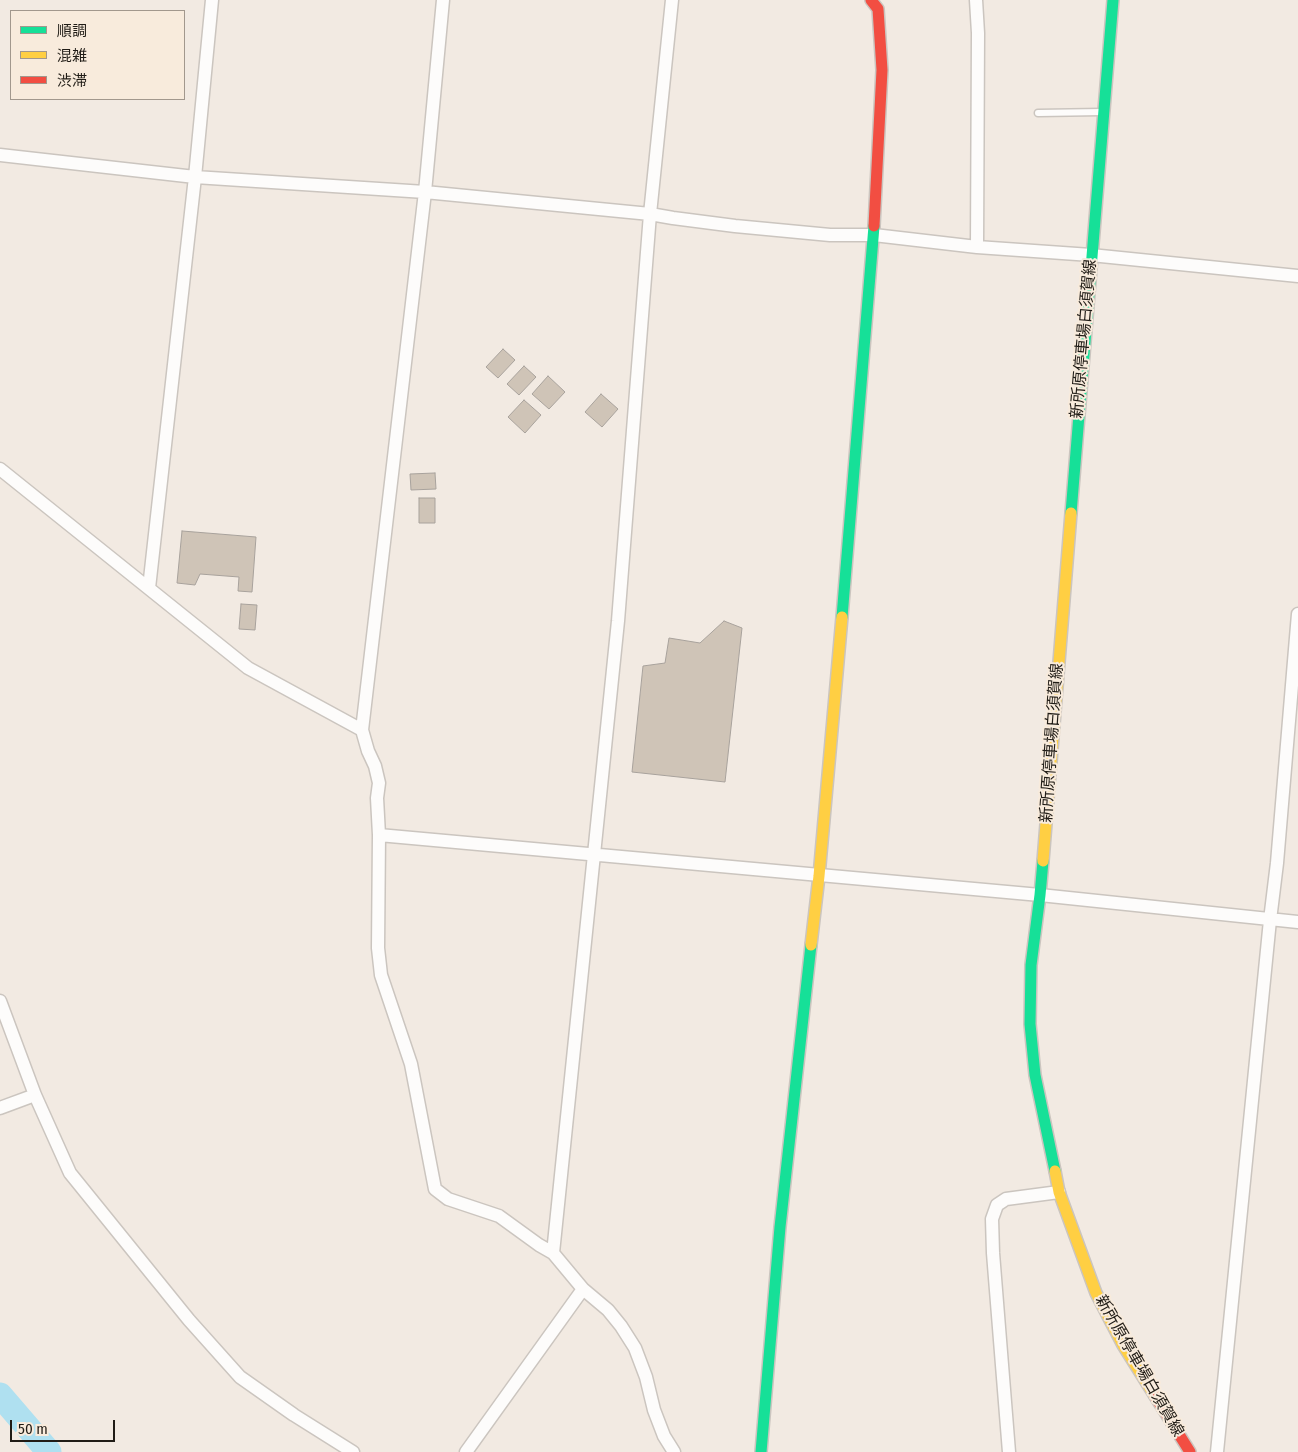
<!DOCTYPE html>
<meta charset="utf-8">
<style>
body{margin:0}
#map{position:relative;width:1298px;height:1452px;overflow:hidden;background:#f2eae2;font-family:"Fira Sans Condensed","Noto Sans JP",sans-serif}
canvas{display:block}
.legend{position:absolute;left:10px;top:10px;width:175px;height:90px;box-sizing:border-box;background:#f8ebdc;border:1px solid #a2988d;margin:0;padding:6px 9px;list-style:none;font-size:15px;color:#201c16}
.legend li{display:flex;align-items:center;gap:10px;height:25px}
.legend b{width:25px;border:1px solid #a2988d}
.scale{position:absolute;left:10px;top:1420px;width:105px;height:22px;box-sizing:border-box;border:2px solid #201c16;border-top:0;padding-left:6px;font-size:15px;line-height:18px;white-space:nowrap;color:#201c16;-webkit-text-stroke:4px #f8ebdc;paint-order:stroke}
</style>
<div id="map">
<canvas width="1298" height="1452"></canvas>
<ul class="legend">
<li><b style="height:6px;background:#16e098"></b>順調</li>
<li><b style="height:6px;background:#ffcf43"></b>混雑</li>
<li><b style="height:6px;background:#f24e42"></b>渋滞</li>
</ul>
<div class="scale">50 m</div>
</div>
<script>
const context = document.querySelector('canvas').getContext('2d');
context.lineJoin = 'round';
const shape = rows => new Path2D(rows.map(r => 'M' + r).join(''));
function trace(path, color, width, dash) { context.strokeStyle = color; context.lineWidth = width; context.lineCap = dash ? 'butt' : 'round'; context.setLineDash(dash || []); context.stroke(path); }
function fill(path, color) { context.fillStyle = color; context.fill(path, 'evenodd'); }
function write(font, color, halo, rows, align = 'center') {
  context.font = font + ' "Fira Sans Condensed","Noto Sans JP",sans-serif'; context.lineWidth = 4; context.setLineDash([]); context.textBaseline = 'middle'; context.strokeStyle = halo; context.fillStyle = color; for (const [text, x, y, turn = 0] of rows) {
    context.save(); context.translate(x, y); context.rotate((+turn || 0) * Math.PI / 180); context.textAlign = isNaN(turn) ? turn : align; if (halo) context.strokeText(text, 0, 0); context.fillText(text, 0, 0); context.restore();
  }
}
trace(shape([
 [0,1395,49,1452]
]), '#afe0f0', 25);
const building = shape([
 [503,349,515,360,498,378,486,367,503,349],
 [524,366,536,377,519,395,507,384,524,366],
 [548,376,565,392,549,409,532,394,548,376],
 [601,394,618,409,602,427,585,412,601,394],
 [524,400,541,415,525,433,508,417,524,400],
 [435,473,436,489,411,490,410,474,435,473],
 [419,498,435,498,435,523,419,523,419,498],
 [182,531,256,537,252,592,238,591,239,577,200,574,195,585,177,583,182,531],
 [241,604,257,605,255,630,239,629,241,604],
 [724,621,742,628,725,782,632,772,643,666,665,663,669,638,700,643,724,621]
]);
fill(building, '#cfc4b7');
trace(building, '#a8a29c', 1);
const lane = shape([
 [1038,113,1102,112]
]);
const street = shape([
 [976,0,978,33,977,247],
 [0,155,195,177,425,192,650,214,673,218,735,226,830,235,874,235,977,247,1091,255,1298,276],
 [0,469,248,668,362,730,368,751,375,766,379,783,377,798,379,835,378,948,381,975,411,1064,435,1189,448,1199,499,1216,539,1245,553,1253,583,1289,608,1310,621,1326,635,1348,646,1377,654,1410,664,1436,674,1452],
 [149,588,195,177,212,0],
 [362,730,425,192,443,0],
 [379,835,1040,895,1298,922],
 [0,1001,35,1095,70,1173,189,1320,240,1377,294,1415,353,1452],
 [0,1108,35,1095],
 [553,1253,618,621,650,214,672,0],
 [466,1452,583,1289],
 [1009,1452,993,1253,992,1219,997,1205,1006,1199,1059,1192],
 [1217,1452,1270,920,1277,863,1298,614]
]);
const fast = shape([
 [1071,513,1113,0],
 [842,617,874,226],
 [1043,861,1040,895,1031,965,1030,1024,1035,1075,1055,1171],
 [761,1452,780,1227,811,945]
]);
const slow = shape([
 [1043,861,1071,513],
 [811,945,819,876,842,617],
 [1055,1171,1059,1192,1096,1293,1123,1345,1155,1396]
]);
const jam = shape([
 [871,0,878,9,882,70,874,226],
 [1155,1396,1190,1452]
]);
trace(lane, '#cbc5bf', 9);
trace(street, '#cbc5bf', 15);
trace(fast, '#cbc5bf', 14);
trace(slow, '#cbc5bf', 14);
trace(jam, '#cbc5bf', 14);
trace(lane, '#fdfcfb', 6);
trace(street, '#fdfcfb', 12);
trace(fast, '#16e098', 11);
trace(slow, '#ffcf43', 11);
trace(jam, '#f24e42', 11);
write('16px', '#201c16', '#f8ebdc', [
 ["新所原停車場白須賀線",1084,339,-85],
 ["新所原停車場白須賀線",1052,743,-86],
 ["新所原停車場白須賀線",1139,1366,60]
]);
</script>
